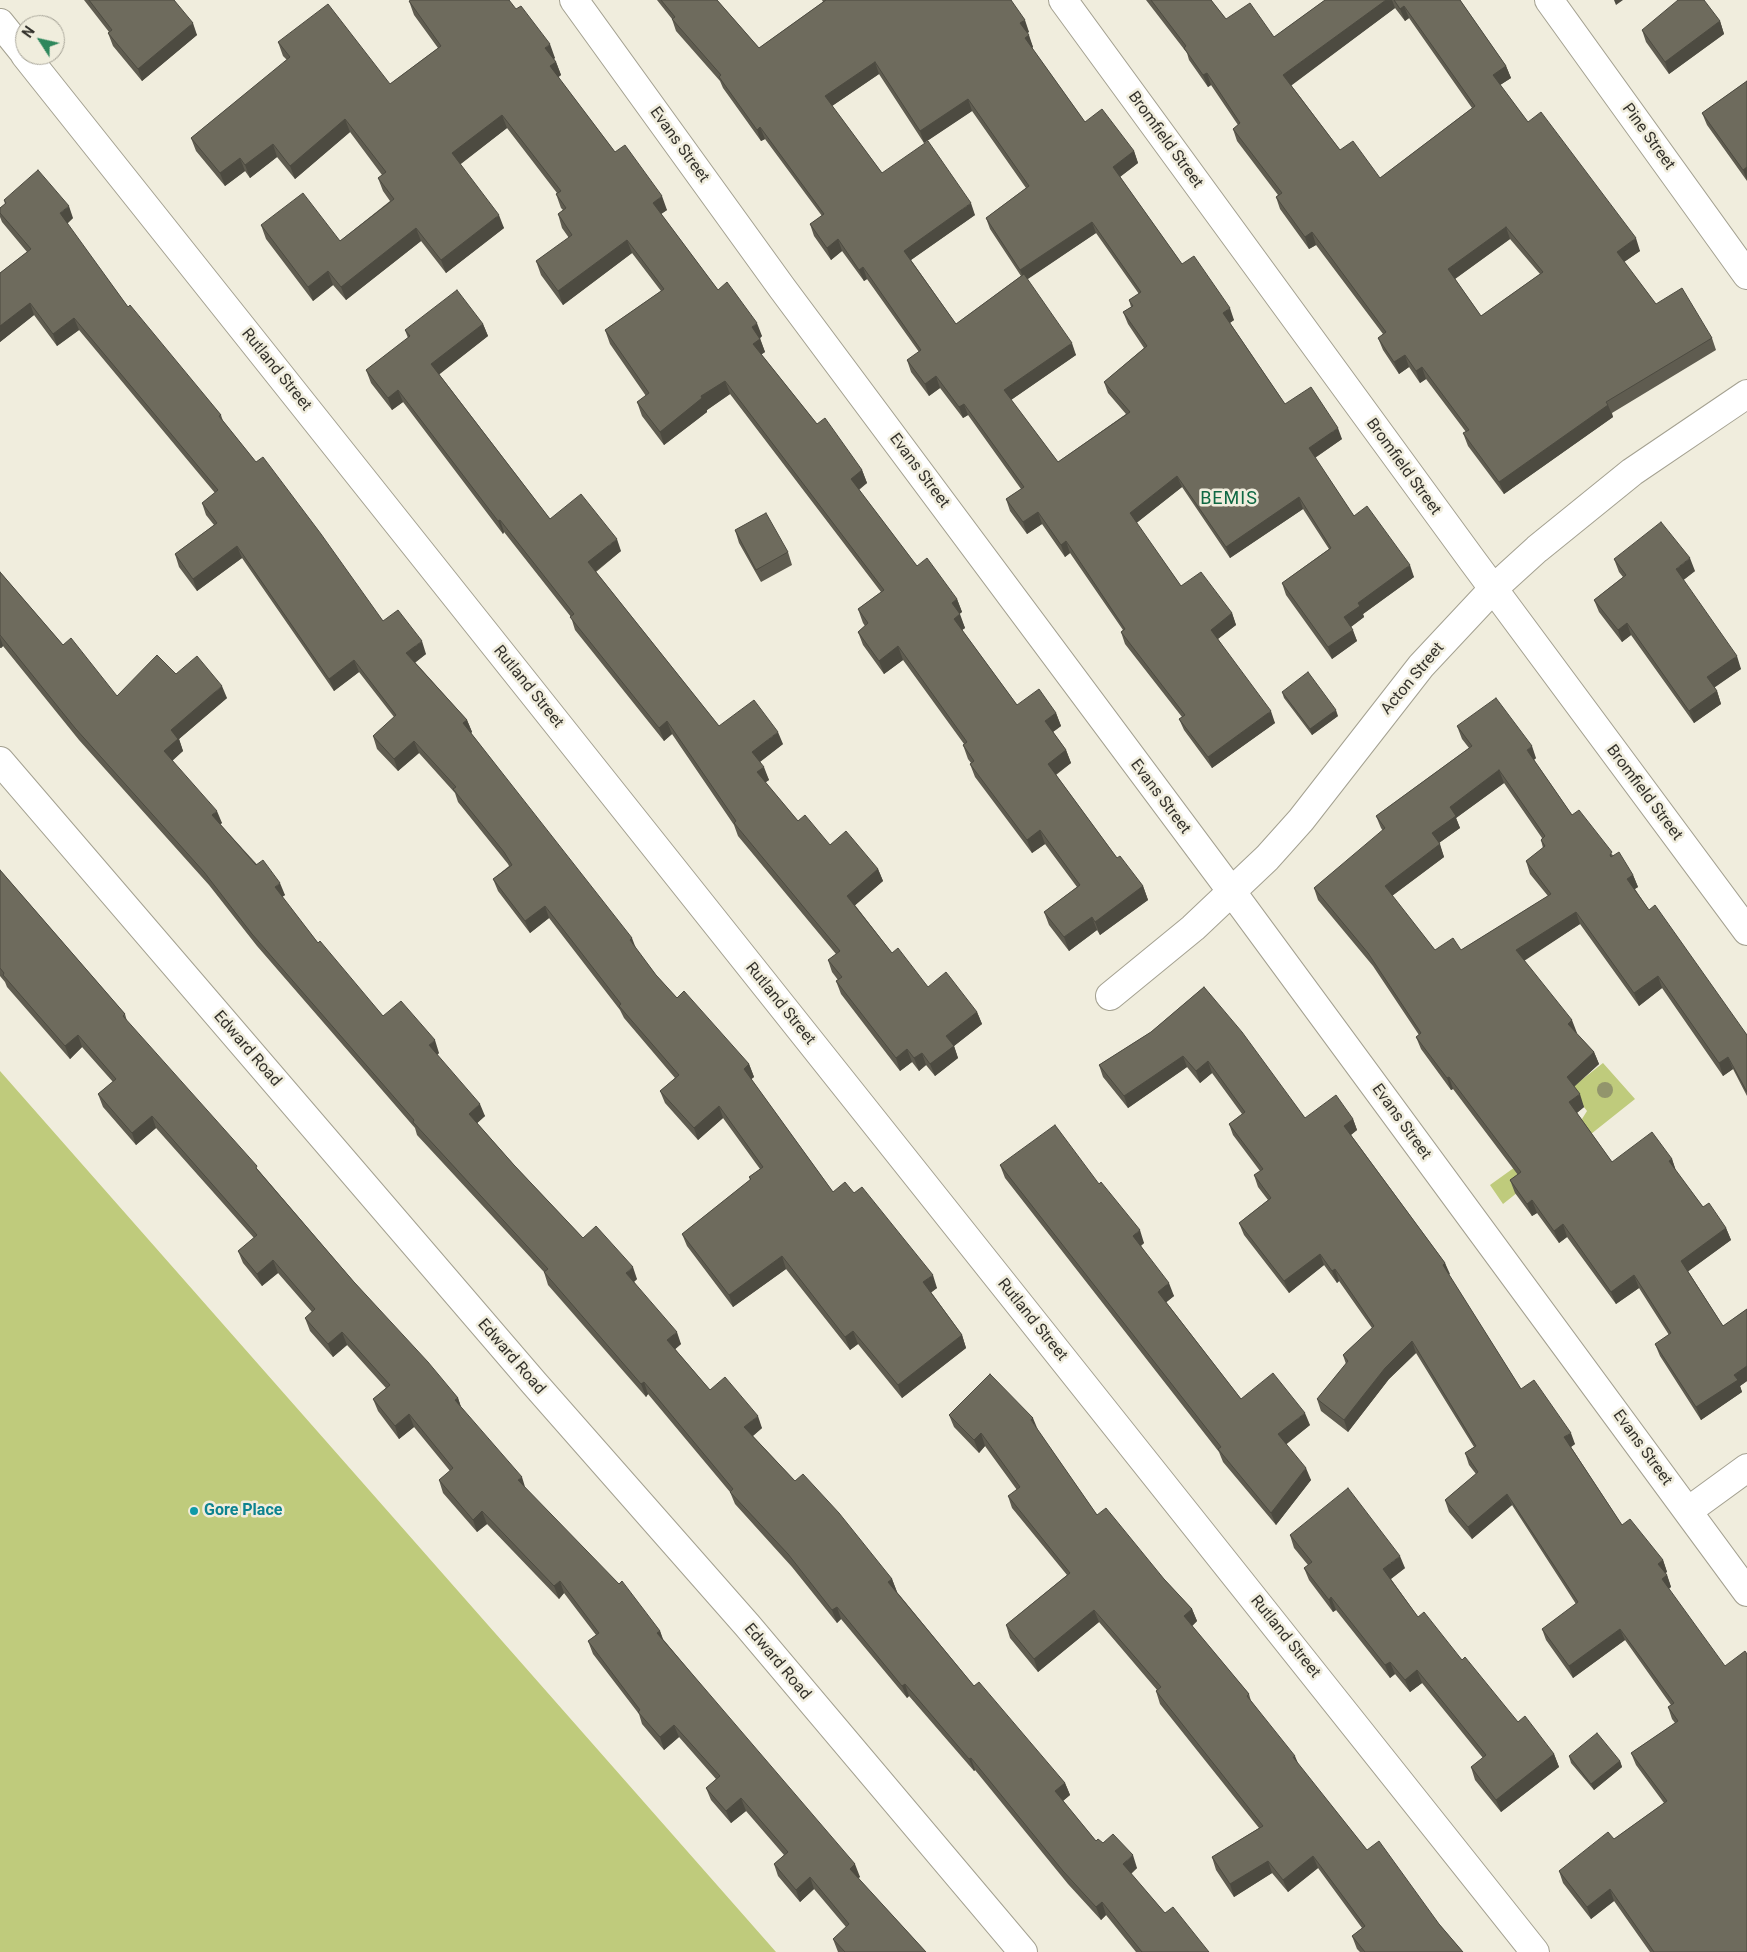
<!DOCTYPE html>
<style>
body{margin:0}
#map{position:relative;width:1747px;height:1952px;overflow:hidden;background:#f0eddd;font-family:Roboto,sans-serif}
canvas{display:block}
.north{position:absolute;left:15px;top:15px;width:50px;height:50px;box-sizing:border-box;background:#f0eddd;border:1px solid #a5a296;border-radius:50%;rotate:305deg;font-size:14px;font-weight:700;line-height:20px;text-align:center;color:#34322c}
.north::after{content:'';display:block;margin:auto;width:18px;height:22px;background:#2d875c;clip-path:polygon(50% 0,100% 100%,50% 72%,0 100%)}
</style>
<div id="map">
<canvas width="1747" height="1952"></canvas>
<div class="north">N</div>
</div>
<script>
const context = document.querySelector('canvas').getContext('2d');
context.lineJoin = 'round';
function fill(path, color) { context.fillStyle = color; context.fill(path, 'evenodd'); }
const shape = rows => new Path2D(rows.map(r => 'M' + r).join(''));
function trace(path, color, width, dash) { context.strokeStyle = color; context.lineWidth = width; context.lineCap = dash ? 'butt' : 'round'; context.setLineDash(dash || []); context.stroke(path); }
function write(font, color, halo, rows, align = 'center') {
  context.font = font + ' Roboto,sans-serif'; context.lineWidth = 5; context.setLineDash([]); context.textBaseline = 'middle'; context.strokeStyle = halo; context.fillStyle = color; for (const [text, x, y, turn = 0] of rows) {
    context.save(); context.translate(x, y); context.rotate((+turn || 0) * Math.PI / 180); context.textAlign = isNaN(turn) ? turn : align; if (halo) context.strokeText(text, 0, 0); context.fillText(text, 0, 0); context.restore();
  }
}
fill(shape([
 [1603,1063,1635,1099,1503,1204,1490,1185,1582,1119,1587,1111,1570,1089],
 [0,1071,776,1952,0,1952]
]), '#bfcb7c');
const street = shape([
 [574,0,782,288,1232,892,1747,1592],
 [1063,0,1472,560,1747,931],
 [1549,0,1747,275],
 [0,23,25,54],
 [25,55,1535,1952],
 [0,761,534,1383,747,1625,1023,1952],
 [1110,996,1193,928,1267,858,1301,820,1421,666,1493,589,1537,549,1632,472,1747,394],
 [1688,1511,1747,1468]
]);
trace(street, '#a4a191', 30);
trace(street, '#fff', 28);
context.fillStyle = '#92956c';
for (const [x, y] of [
 [1605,1090]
]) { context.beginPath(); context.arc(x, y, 8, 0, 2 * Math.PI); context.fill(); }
fill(shape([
 [84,0,174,0,197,35,142,81,113,46,108,33,109,32],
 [657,0,717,0,759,48,823,2,822,0,1011,0,1029,32,1027,33,1033,47,1032,48,1085,122,1134,151,1138,163,1120,177,1182,264,1234,320,1230,323,1285,404,1342,439,1315,458,1354,516,1414,577,1363,614,1364,617,1351,627,1357,641,1332,659,1286,595,1282,583,1329,549,1303,509,1230,558,1182,487,1136,523,1181,586,1232,613,1236,625,1218,639,1275,723,1212,768,1184,730,1179,719,1182,717,1125,644,1121,632,1123,630,1070,553,1065,557,1042,524,1027,534,1010,511,1006,499,1021,489,968,415,963,418,940,388,929,396,911,372,907,360,919,352,867,279,864,281,842,251,831,260,814,236,810,224,822,216,765,139,761,141,723,88,720,81,676,31,672,19],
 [879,74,924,143,972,111,1026,188,986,218,990,229,1021,276,956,324,911,260,975,215,882,173,832,106],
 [1096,233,1139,294,1129,300,1131,307,1123,312,1128,324,1144,348,1104,382,1108,393,1126,414,1058,462,1011,400,1076,355,1027,279],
 [1146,0,1211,0,1226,19,1274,37,1325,0,1460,0,1506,66,1511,78,1500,85,1528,122,1640,251,1624,262,1656,304,1712,338,1716,350,1612,413,1613,417,1504,494,1468,446,1463,433,1466,432,1426,379,1420,383,1409,367,1399,374,1383,350,1378,338,1383,334,1316,245,1309,249,1280,209,1276,197,1278,195,1237,141,1233,129,1238,125,1211,85,1208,87,1189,60,1187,53],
 [1395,8,1405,21,1409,18,1472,108,1380,178,1340,150,1291,85],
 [1510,239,1540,274,1481,316,1455,279],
 [409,1,516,9,555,58,554,59,556,62,561,75,558,77,615,152,667,210,661,214,718,290,762,336,760,338,765,352,761,354,817,424,862,470,867,483,859,490,917,566,957,599,962,612,959,614,965,628,962,630,1017,705,1056,713,1061,726,1053,732,1066,750,1071,763,1056,775,1117,858,1143,886,1148,900,1100,935,1097,930,1069,951,1049,925,1044,912,1077,887,1045,844,1032,853,975,777,970,764,971,763,968,759,963,745,964,744,903,660,884,674,863,645,858,632,865,626,863,623,858,609,881,592,730,394,707,410,707,412,664,445,642,416,637,402,646,396,610,344,605,330,661,291,632,253,563,305,541,275,536,261,569,238,562,228,558,214,563,210,561,208,556,194,557,193,507,128,460,164,504,228,446,273,421,241,346,300,333,285,313,301,266,239,261,225,340,241,390,201,383,191,378,178,382,175,350,132,295,179,277,157,250,178,245,171,225,186,196,151,191,138,287,60,283,56,278,42,390,84,438,48,414,15],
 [1720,21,1724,34,1669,74,1646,42,1642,30],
 [1747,81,1747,181,1707,125,1702,113],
 [4,200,73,218,67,224,128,307,221,415,223,421,383,621,426,654,415,662,467,720,472,732,471,733,656,975,677,998,749,1064,754,1077,751,1079,833,1192,854,1193,937,1288,931,1292,962,1335,966,1348,902,1398,858,1344,850,1350,786,1269,733,1307,687,1246,682,1234,750,1180,749,1177,760,1169,723,1118,698,1140,665,1103,660,1091,675,1078,624,1018,620,1010,549,918,530,933,498,891,493,879,509,866,508,864,458,802,455,793,419,753,398,771,377,749,373,736,394,717,359,672,334,691,242,558,197,591,179,567,175,554,214,525,206,515,202,503,215,493,79,330,57,346,34,315,0,342,0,273,27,252,2,222,0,217,0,208,5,204],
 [483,324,488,336,439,374,550,519,621,551,596,572,719,726,783,744,760,762,769,780,765,782,798,821,830,845,878,869,883,881,855,905,892,953,928,987,977,1012,982,1024,954,1046,958,1058,935,1076,926,1065,919,1071,912,1062,900,1071,841,994,836,981,838,980,832,972,828,960,836,954,738,836,734,825,672,734,664,741,575,630,571,617,504,532,503,534,403,402,392,410,371,383,366,370,408,338,405,330],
 [735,530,788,552,792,565,761,582,739,543],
 [1614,559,1695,571,1683,580,1741,669,1714,687,1717,691,1721,704,1694,723,1631,635,1622,642,1599,612,1594,600,1623,577,1619,572],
 [0,572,63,645,117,696,176,674,227,698,179,739,183,751,172,760,222,823,220,824,285,895,282,897,318,943,383,1016,439,1053,437,1055,485,1116,477,1123,514,1165,583,1238,637,1279,634,1282,681,1344,675,1349,710,1390,762,1428,753,1436,795,1481,892,1579,897,1592,974,1686,1065,1783,1070,1795,1063,1801,1096,1841,1103,1843,1137,1868,1131,1874,1165,1913,1209,1952,1136,1952,1106,1915,1101,1920,1068,1884,975,1770,974,1771,909,1696,907,1698,841,1619,837,1623,792,1567,735,1504,730,1492,648,1394,646,1397,548,1285,544,1272,417,1135,415,1128,257,946,209,885,79,740,3,646,1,648,0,648],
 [1282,692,1338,716,1312,735,1284,698],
 [1457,726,1536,758,1534,760,1572,815,1633,875,1638,887,1635,889,1649,910,1747,1035,1747,1096,1733,1069,1723,1076,1662,988,1639,1006,1580,924,1524,960,1576,1033,1594,1052,1599,1064,1574,1087,1584,1107,1577,1113,1612,1162,1672,1159,1676,1171,1703,1207,1726,1228,1731,1240,1688,1271,1723,1326,1747,1309,1747,1381,1740,1386,1742,1392,1701,1420,1660,1356,1655,1344,1669,1335,1639,1288,1616,1304,1567,1237,1559,1243,1537,1213,1532,1216,1515,1193,1510,1180,1518,1175,1453,1089,1451,1090,1421,1049,1416,1037,1419,1035,1373,966,1318,900,1314,888,1383,831,1381,828,1376,816,1469,748,1462,739],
 [1504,783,1542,838,1541,840,1543,848,1526,861,1530,874,1548,896,1461,950,1435,950,1392,896,1444,857,1439,843,1460,828,1456,818],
 [0,870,125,1014,127,1021,260,1172,354,1282,458,1398,461,1407,525,1488,660,1631,663,1639,860,1877,858,1878,926,1952,838,1952,833,1939,846,1927,814,1889,800,1902,778,1876,774,1864,784,1855,746,1811,731,1823,711,1800,706,1788,716,1779,679,1737,664,1750,642,1724,639,1714,593,1654,588,1641,596,1635,564,1593,559,1599,487,1524,477,1532,443,1493,439,1480,450,1471,414,1427,399,1439,378,1411,373,1399,386,1388,347,1345,333,1357,310,1331,305,1318,312,1312,278,1273,262,1286,243,1263,238,1251,254,1238,156,1128,136,1145,103,1107,98,1094,113,1082,82,1047,70,1059,7,987,5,982,0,976],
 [1204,987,1305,1118,1353,1119,1357,1130,1351,1135,1445,1263,1449,1275,1521,1389,1575,1444,1571,1447,1622,1525,1663,1560,1667,1572,1665,1573,1667,1575,1671,1587,1669,1588,1747,1952,1650,1952,1614,1901,1591,1919,1563,1883,1559,1871,1614,1839,1664,1803,1636,1765,1631,1753,1675,1723,1672,1719,1668,1707,1671,1705,1625,1640,1573,1678,1546,1640,1542,1629,1576,1604,1512,1505,1472,1539,1449,1512,1445,1500,1476,1474,1469,1465,1465,1453,1474,1447,1416,1353,1389,1379,1348,1432,1321,1411,1317,1399,1346,1364,1343,1355,1372,1328,1339,1281,1337,1283,1324,1265,1289,1293,1244,1235,1239,1223,1268,1200,1258,1187,1254,1175,1260,1171,1233,1135,1229,1124,1242,1114,1212,1073,1200,1083,1187,1067,1128,1108,1103,1077,1099,1065,1151,1032],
 [1000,1165,1099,1184,1144,1243,1141,1246,1174,1296,1166,1302,1241,1399,1310,1425,1286,1444,1311,1480,1276,1525,1223,1462,1219,1452,1005,1178],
 [949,1415,1037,1429,1097,1515,1164,1579,1192,1609,1197,1621,1192,1626,1249,1694,1251,1701,1298,1764,1367,1850,1439,1924,1463,1952,1360,1952,1357,1949,1352,1936,1362,1928,1318,1868,1288,1892,1272,1873,1234,1897,1216,1870,1212,1857,1259,1828,1160,1704,1156,1691,1157,1690,1099,1622,1038,1672,1010,1638,1006,1625,1067,1575,1012,1508,1008,1496,1017,1490,985,1446,979,1453,954,1427],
 [1290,1535,1405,1568,1391,1579,1418,1617,1462,1660,1518,1722,1554,1754,1559,1767,1501,1812,1475,1780,1471,1767,1483,1758,1422,1683,1410,1692,1395,1674,1390,1678,1336,1610,1333,1612,1309,1580,1304,1568,1308,1565,1294,1548],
 [1569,1756,1620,1761,1622,1767,1594,1790,1571,1763]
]), '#5f5c50');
fill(shape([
 [1386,0,1392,0,1395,8,1288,88,1283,75],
 [1614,0,1623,0,1616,5],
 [1404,6,1409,18,1405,21,1400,9],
 [1025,20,1029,32,1024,35,1020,23],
 [1720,21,1724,34,1669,74,1665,62],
 [193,23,197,35,142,81,138,69],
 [1029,35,1033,47,1029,50,1025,38],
 [550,44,555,58,550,61,545,48],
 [556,62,561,75,555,80,550,66],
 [875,62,879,74,829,108,825,96],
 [1506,66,1511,78,1497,87,1493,75],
 [1207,73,1211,85,1208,87,1203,75],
 [968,99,972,111,924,143,920,131],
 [502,115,507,128,457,167,452,153],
 [345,119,350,132,295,179,290,166],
 [760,127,765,139,761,141,757,130],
 [273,144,277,157,250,178,245,165],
 [1134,151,1138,163,1117,179,1113,167],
 [240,158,245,171,225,186,220,173],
 [1747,167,1747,180,1743,170],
 [662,196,667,210,658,216,653,203],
 [971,203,975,215,908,262,904,251],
 [69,206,73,218,64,226,60,213],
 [499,215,504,228,446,273,441,260],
 [1092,222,1096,233,1025,281,1020,270],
 [1506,227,1510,239,1452,281,1448,269],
 [416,228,421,241,346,300,341,287],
 [1312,232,1316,245,1309,249,1305,237],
 [1636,238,1640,251,1621,264,1617,252],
 [838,239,842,251,831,260,827,248],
 [627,240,632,253,563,305,558,291],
 [863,267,867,279,864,281,859,270],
 [328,271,333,285,313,301,308,287],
 [30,303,34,315,0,342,0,326],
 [1230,308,1234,320,1228,324,1223,313],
 [74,318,79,330,57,346,53,334],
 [757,323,762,336,757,341,752,327],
 [483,324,488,336,436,377,431,364],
 [760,339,765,352,758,357,753,344],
 [1072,343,1076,355,1008,402,1004,390],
 [1405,355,1409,367,1399,374,1394,362],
 [1422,367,1426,379,1420,383,1416,371],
 [936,376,940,388,929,396,925,384],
 [725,381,730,394,707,410,707,412,664,445,660,432,701,396],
 [398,390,403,402,392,410,388,398],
 [964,404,968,415,963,418,959,407],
 [1608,405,1613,417,1504,494,1499,482],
 [1338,428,1342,439,1313,459,1309,448],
 [862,470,867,483,855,492,851,479],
 [1177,476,1182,487,1134,525,1130,513],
 [1299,497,1303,509,1230,558,1226,547],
 [1038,512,1042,524,1027,534,1023,522],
 [500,520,504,532,503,534,498,521],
 [617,539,621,551,592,574,588,562],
 [1066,541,1070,553,1065,557,1061,545],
 [237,546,242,558,197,591,193,579],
 [1690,558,1695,571,1681,582,1676,569],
 [1410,565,1414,577,1363,614,1364,617,1348,629,1344,617,1358,603],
 [957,599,962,612,956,616,952,603],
 [1232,613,1236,625,1215,641,1211,630],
 [960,614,965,628,959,632,954,619],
 [1627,623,1631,635,1622,642,1618,630],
 [1353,630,1357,641,1332,659,1328,647],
 [0,637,3,646,1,648,0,646],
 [422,641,426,654,411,666,406,653],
 [898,646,903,660,884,674,879,661],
 [1737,656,1741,669,1711,690,1707,677],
 [354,660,359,672,334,691,329,679],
 [222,686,227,698,179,739,183,751,169,764,164,751,171,730],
 [1717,691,1721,704,1694,723,1689,711],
 [1336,710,1338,716,1312,735,1310,729],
 [1271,711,1275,723,1212,768,1208,757],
 [1056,713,1061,726,1050,734,1045,721],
 [467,720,472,732,468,736,463,723],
 [667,721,672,734,664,741,659,728],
 [778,732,783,744,757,764,752,752],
 [414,741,419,753,398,771,394,759],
 [1532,746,1536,758,1531,762,1527,750],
 [1066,750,1071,763,1052,777,1048,764],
 [764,767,769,780,762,785,757,772],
 [1499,770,1504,783,1456,818,1460,828,1436,845,1432,833,1450,807],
 [217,811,222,823,216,828,212,815],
 [1040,830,1045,844,1032,853,1027,840],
 [1440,844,1444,857,1389,898,1385,886],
 [878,869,883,881,852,908,847,896],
 [1633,875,1638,887,1631,891,1627,879],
 [280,883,285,895,279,899,275,887],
 [1143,886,1148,900,1100,935,1095,922],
 [545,906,549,918,530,933,525,921],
 [1576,912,1580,924,1521,963,1516,950],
 [1092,917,1097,930,1069,951,1064,937],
 [632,938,637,951,630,940],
 [1658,976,1662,988,1639,1006,1634,993],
 [977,1012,982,1024,954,1046,958,1058,935,1076,930,1064,946,1036],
 [1572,1020,1577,1033,1572,1036,1568,1024],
 [78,1035,82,1047,70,1059,65,1046],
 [435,1040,439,1053,433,1058,429,1045],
 [907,1049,912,1062,900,1071,896,1058],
 [1594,1052,1599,1064,1571,1089,1567,1077],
 [922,1053,926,1065,919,1071,914,1058],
 [1183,1056,1187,1067,1128,1108,1124,1096],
 [1728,1057,1733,1069,1723,1076,1719,1063],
 [1208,1061,1212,1073,1200,1083,1196,1071],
 [749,1064,754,1077,748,1082,744,1069],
 [1449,1077,1453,1089,1451,1090,1447,1078],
 [1580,1094,1584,1107,1574,1115,1569,1102],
 [480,1104,485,1116,474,1126,469,1114],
 [719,1106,723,1118,698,1140,694,1128],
 [152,1116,156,1128,136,1145,132,1133],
 [1353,1119,1357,1130,1348,1137,1344,1126],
 [1672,1159,1676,1171,1669,1161],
 [1532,1200,1537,1213,1532,1216,1527,1204],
 [1563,1224,1567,1237,1559,1243,1554,1231],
 [1726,1228,1731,1240,1686,1273,1681,1261],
 [1140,1230,1144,1243,1137,1248,1133,1236],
 [1320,1254,1324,1265,1289,1293,1284,1281],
 [782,1256,786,1269,733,1307,729,1295],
 [273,1260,278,1273,262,1286,257,1274],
 [1445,1263,1450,1274,1447,1276,1443,1265],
 [633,1267,637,1279,630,1285,626,1273],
 [1335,1269,1339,1281,1337,1283,1332,1271],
 [933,1275,937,1288,928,1295,923,1282],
 [1634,1275,1639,1288,1616,1304,1611,1292],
 [1169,1283,1174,1296,1163,1305,1158,1292],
 [853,1331,858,1344,850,1350,845,1337],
 [342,1332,347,1345,333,1357,328,1344],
 [677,1332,681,1344,672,1352,667,1340],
 [962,1335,966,1348,902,1398,898,1385],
 [1412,1341,1416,1353,1389,1379,1348,1432,1344,1420,1385,1368],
 [1747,1366,1747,1381,1740,1386,1742,1392,1701,1420,1696,1407,1734,1375],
 [644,1382,648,1394,646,1397,641,1384],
 [458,1398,462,1410,455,1400],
 [1305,1413,1310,1425,1283,1447,1278,1434],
 [409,1414,414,1427,399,1439,395,1426],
 [758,1416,762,1428,749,1439,744,1427],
 [1033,1418,1038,1430,1031,1420],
 [981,1433,985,1446,979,1453,974,1440],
 [1571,1433,1575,1444,1568,1449,1564,1437],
 [1306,1468,1311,1480,1276,1525,1271,1513],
 [522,1477,526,1490,518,1480],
 [1507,1494,1512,1505,1472,1539,1468,1527],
 [482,1511,487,1524,477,1532,473,1520],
 [1400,1556,1405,1568,1388,1581,1383,1569],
 [1663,1560,1667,1572,1662,1575,1658,1564],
 [1667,1575,1671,1587,1667,1590,1662,1579],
 [892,1579,897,1592,893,1594,888,1582],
 [560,1581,564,1593,559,1599,554,1586],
 [1331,1597,1336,1610,1333,1612,1329,1600],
 [837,1607,841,1619,837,1623,832,1610],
 [1192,1609,1197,1621,1189,1629,1184,1616],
 [1094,1610,1099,1622,1038,1672,1034,1659],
 [1620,1629,1625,1640,1573,1678,1569,1666],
 [660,1631,664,1643,657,1633],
 [1390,1662,1395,1674,1390,1678,1385,1665],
 [1417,1670,1422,1683,1410,1692,1405,1680],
 [905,1684,909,1696,907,1698,902,1686],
 [674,1725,679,1737,664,1750,660,1737],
 [1554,1754,1559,1767,1501,1812,1496,1800],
 [1295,1756,1300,1768,1293,1757],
 [971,1758,975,1770,974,1771,969,1759],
 [1620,1761,1622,1767,1594,1790,1591,1784],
 [1065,1783,1070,1795,1059,1804,1055,1791],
 [741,1798,746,1811,731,1823,726,1811],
 [1133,1855,1137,1868,1127,1877,1123,1864],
 [1313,1856,1318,1868,1288,1892,1283,1880],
 [1268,1861,1272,1873,1234,1897,1230,1884],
 [855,1864,860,1877,854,1881,850,1869],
 [810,1877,814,1889,800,1902,796,1890],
 [1610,1889,1614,1901,1591,1919,1587,1907],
 [1102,1902,1106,1915,1101,1920,1096,1907]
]), '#4d4b41');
const building = shape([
 [89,0,174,0,193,23,138,69,108,33,112,30,89,0],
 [411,0,509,0,516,9,521,6,550,44,545,48,556,62,550,66,615,152,625,145,662,196,653,203,718,290,727,282,757,323,752,327,760,339,753,344,817,424,825,418,862,470,851,479,917,566,927,558,957,599,952,603,960,614,954,619,1017,705,1039,689,1056,713,1045,721,1066,750,1048,764,1117,858,1120,856,1143,886,1095,922,1092,917,1064,937,1044,912,1080,885,1040,830,1027,840,970,764,974,761,963,745,967,742,898,646,879,661,858,632,868,623,858,609,884,590,725,381,701,396,702,398,660,432,637,402,649,393,605,330,664,289,627,240,558,291,536,261,572,235,558,214,566,208,556,194,561,191,502,115,452,153,499,215,441,260,416,228,341,287,328,271,308,287,261,225,303,193,340,241,394,199,378,178,386,172,345,119,290,166,273,144,245,165,240,158,220,173,191,138,290,57,278,42,328,4,390,84,441,46,409,1,411,0],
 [661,0,717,0,759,48,826,0,1011,0,1025,20,1020,23,1029,35,1025,38,1085,122,1102,109,1134,151,1113,167,1182,264,1194,256,1230,308,1223,313,1285,404,1311,387,1338,428,1309,448,1354,516,1367,506,1410,565,1358,603,1360,606,1344,617,1353,630,1328,647,1282,583,1331,548,1299,497,1226,547,1177,476,1130,513,1181,586,1201,572,1232,613,1211,630,1271,711,1208,757,1179,719,1185,715,1121,632,1125,629,1066,541,1061,545,1038,512,1023,522,1006,499,1024,487,964,404,959,407,936,376,925,384,907,360,921,350,863,267,859,270,838,239,827,248,810,224,824,214,760,127,757,130,719,77,721,75,672,19,675,17,661,0],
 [875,62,920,131,968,99,1029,186,986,218,1020,270,1092,222,1141,292,1129,300,1133,306,1123,312,1147,346,1104,382,1130,412,1058,462,1004,390,1072,343,1024,274,956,324,904,251,971,203,928,141,882,173,825,96,875,62],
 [1151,0,1211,0,1226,19,1250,3,1274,37,1325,0,1386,0,1283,75,1340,150,1353,141,1380,178,1475,106,1404,6,1400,9,1394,0,1460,0,1506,66,1493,75,1528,122,1541,112,1636,238,1617,252,1656,304,1682,288,1712,338,1606,402,1608,405,1499,482,1463,433,1469,430,1422,367,1416,371,1405,355,1394,362,1378,338,1386,332,1312,232,1305,237,1276,197,1282,193,1233,129,1240,123,1207,73,1203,75,1184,48,1186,46,1151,0],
 [1506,227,1543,272,1481,316,1448,269,1506,227],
 [1678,0,1704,0,1720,21,1665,62,1642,30,1678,0],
 [1747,81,1747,167,1743,170,1702,113,1747,81],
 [38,170,69,206,60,213,128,307,130,305,221,415,219,416,256,462,263,457,321,534,383,621,398,610,422,641,406,653,467,720,463,723,632,938,630,940,656,975,677,998,684,991,749,1064,744,1069,833,1192,845,1182,854,1193,862,1187,933,1275,923,1282,962,1335,898,1385,853,1331,845,1337,782,1256,729,1295,682,1234,751,1179,749,1177,763,1167,719,1106,694,1128,660,1091,679,1075,619,1006,621,1004,545,906,525,921,493,879,512,865,504,852,453,789,456,787,414,741,394,759,373,736,396,715,354,660,329,679,237,546,193,579,175,554,217,523,202,503,218,490,74,318,53,334,30,303,0,326,0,273,31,249,0,213,0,208,6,203,4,200,38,170],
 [457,290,483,324,431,364,550,519,581,494,617,539,588,562,719,726,754,700,778,732,752,752,764,767,757,772,798,821,805,815,830,845,846,831,878,869,847,896,892,953,898,948,928,987,946,972,977,1012,946,1036,954,1046,930,1064,922,1053,914,1058,907,1049,896,1058,836,981,842,977,828,960,840,951,734,823,736,821,667,721,659,728,570,617,574,614,500,520,498,521,398,390,388,398,366,370,410,336,405,330,457,290],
 [766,513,788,552,756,570,735,530,766,513],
 [1661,522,1690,558,1676,569,1737,656,1707,677,1717,691,1689,711,1627,623,1618,630,1594,600,1626,575,1614,559,1661,522],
 [0,572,63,645,71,638,117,696,157,655,176,674,197,656,222,686,171,730,178,739,164,751,217,811,212,815,256,865,263,860,280,883,275,887,318,943,320,941,383,1016,401,1001,435,1040,429,1045,480,1104,469,1114,514,1165,583,1238,596,1226,633,1267,626,1273,677,1332,667,1340,710,1390,725,1377,758,1416,744,1427,795,1481,803,1474,839,1513,892,1579,888,1582,974,1686,979,1682,1065,1783,1055,1791,1096,1841,1098,1839,1103,1843,1113,1834,1133,1855,1123,1864,1165,1913,1173,1907,1209,1952,1142,1952,1102,1902,1096,1907,1063,1871,971,1758,969,1759,905,1684,902,1686,837,1607,832,1610,788,1554,730,1492,733,1489,644,1382,641,1384,544,1272,548,1269,413,1122,414,1120,252,934,204,872,75,728,0,635,0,572],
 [1308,672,1336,710,1310,729,1282,692,1308,672],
 [1496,698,1532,746,1527,750,1572,815,1579,810,1612,852,1610,855,1611,857,1619,852,1633,875,1627,879,1649,910,1655,905,1747,1035,1747,1092,1728,1057,1719,1063,1658,976,1634,993,1576,912,1516,950,1572,1020,1568,1024,1594,1052,1567,1077,1580,1094,1569,1102,1612,1162,1652,1132,1672,1159,1669,1161,1703,1207,1709,1203,1726,1228,1681,1261,1723,1326,1747,1309,1747,1366,1734,1375,1738,1380,1696,1407,1655,1344,1671,1333,1634,1275,1611,1292,1563,1224,1554,1231,1532,1200,1527,1204,1510,1180,1521,1172,1449,1077,1447,1078,1416,1037,1421,1033,1368,953,1314,888,1385,828,1376,816,1472,746,1457,726,1496,698],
 [1499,770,1545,836,1541,840,1545,846,1526,861,1551,894,1461,950,1453,938,1435,950,1385,886,1440,844,1432,833,1456,816,1450,807,1499,770],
 [0,870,125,1014,123,1016,257,1166,256,1168,354,1282,428,1362,458,1398,455,1400,522,1477,518,1480,619,1584,622,1581,660,1631,657,1633,855,1864,850,1869,926,1952,845,1952,833,1939,849,1924,810,1877,796,1890,774,1864,788,1852,741,1798,726,1811,706,1788,720,1776,674,1725,660,1737,638,1712,640,1710,588,1641,599,1633,560,1581,554,1586,482,1511,473,1520,439,1480,453,1468,409,1414,395,1426,373,1399,390,1385,342,1332,328,1344,305,1318,315,1309,273,1260,257,1274,238,1251,257,1235,152,1116,132,1133,98,1094,116,1079,78,1035,65,1046,3,975,4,973,0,968,0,870],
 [1204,987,1242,1032,1305,1118,1336,1095,1353,1119,1344,1126,1445,1263,1443,1265,1521,1389,1534,1380,1571,1433,1564,1437,1622,1525,1630,1519,1663,1560,1658,1564,1667,1575,1662,1579,1725,1666,1745,1651,1747,1654,1747,1952,1654,1952,1610,1889,1587,1907,1559,1871,1608,1832,1614,1839,1667,1801,1631,1753,1678,1721,1668,1707,1674,1703,1620,1629,1569,1666,1542,1629,1578,1602,1507,1494,1468,1527,1445,1500,1478,1472,1465,1453,1476,1446,1412,1341,1385,1368,1344,1420,1317,1399,1348,1361,1343,1355,1374,1326,1335,1269,1332,1271,1320,1254,1284,1281,1239,1223,1271,1198,1254,1175,1263,1169,1229,1124,1245,1112,1208,1061,1196,1071,1183,1056,1124,1096,1099,1065,1151,1032,1204,987],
 [1055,1125,1099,1184,1101,1182,1140,1230,1133,1236,1169,1283,1158,1292,1241,1399,1273,1373,1305,1413,1278,1434,1306,1468,1271,1513,1218,1449,1221,1447,1000,1165,1055,1125],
 [990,1374,1033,1418,1031,1420,1097,1515,1106,1508,1164,1579,1192,1609,1184,1616,1249,1694,1247,1696,1295,1756,1293,1757,1367,1850,1379,1841,1439,1924,1463,1952,1365,1952,1352,1936,1365,1926,1313,1856,1283,1880,1268,1861,1230,1884,1212,1857,1263,1826,1156,1691,1161,1687,1094,1610,1034,1659,1006,1625,1070,1573,1008,1496,1020,1487,981,1433,974,1440,949,1415,990,1374],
 [1348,1488,1400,1556,1383,1569,1418,1617,1424,1612,1462,1660,1465,1657,1518,1722,1525,1716,1554,1754,1496,1800,1471,1767,1486,1755,1417,1670,1405,1680,1390,1662,1385,1665,1331,1597,1329,1600,1304,1568,1312,1562,1290,1535,1348,1488],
 [1597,1733,1620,1761,1591,1784,1569,1756,1597,1733]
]);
fill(building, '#6e6b5d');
trace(building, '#4d4b41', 1);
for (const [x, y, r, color] of [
 [194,1511,5,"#0f9aa8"]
]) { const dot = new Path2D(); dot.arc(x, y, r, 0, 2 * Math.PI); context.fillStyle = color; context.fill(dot); trace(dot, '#f0eddd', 2); }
write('16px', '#34322c', '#f0eddd', [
 ["Pine Street",1648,137,54],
 ["Bromfield Street",1165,140,54],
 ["Evans Street",679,145,54],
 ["Rutland Street",276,370,51],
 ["Bromfield Street",1403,467,54],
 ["Evans Street",919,471,53],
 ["Acton Street",1413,679,-50],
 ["Rutland Street",528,687,51],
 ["Bromfield Street",1644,793,53],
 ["Evans Street",1160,797,53],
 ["Rutland Street",780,1004,51],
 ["Edward Road",247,1049,49],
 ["Evans Street",1401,1122,54],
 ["Rutland Street",1032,1320,51],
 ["Edward Road",511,1357,49],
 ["Evans Street",1642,1448,54],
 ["Rutland Street",1285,1637,51],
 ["Edward Road",777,1662,50]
]);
write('bold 16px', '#0d838f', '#f0eddd', [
 ["Gore Place",204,1511]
], 'left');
context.letterSpacing = '1px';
write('18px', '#0e6843', '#f0eddd', [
 ["BEMIS",1229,499]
]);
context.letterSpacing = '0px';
</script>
